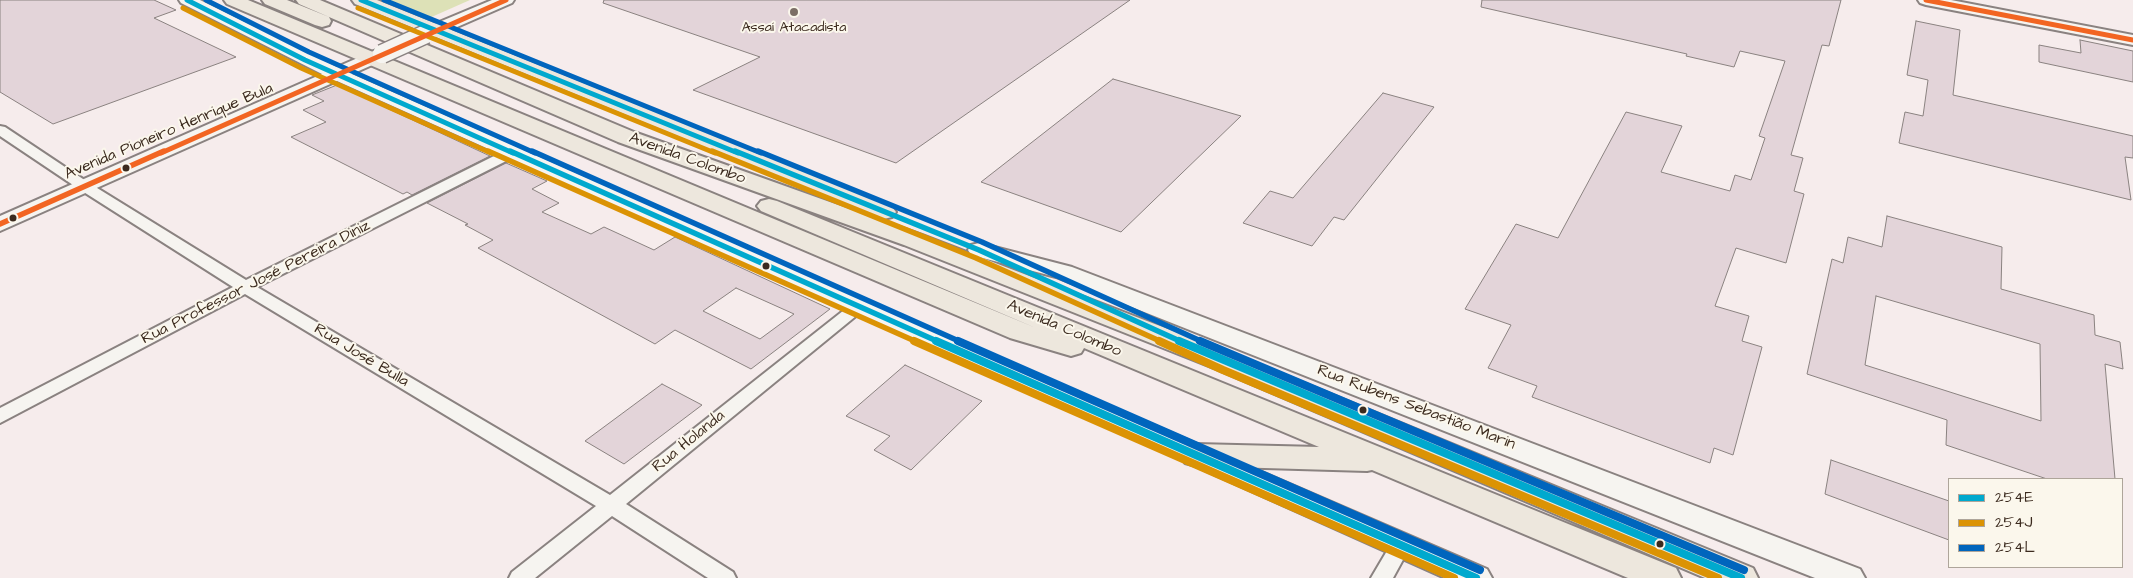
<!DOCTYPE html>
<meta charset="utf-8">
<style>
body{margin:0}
#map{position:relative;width:2133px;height:578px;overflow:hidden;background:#f6ecec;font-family:"Architects Daughter",sans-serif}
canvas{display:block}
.legend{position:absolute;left:1948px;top:478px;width:175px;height:90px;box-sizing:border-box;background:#fbf7ec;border:1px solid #aea59a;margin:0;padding:6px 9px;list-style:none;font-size:15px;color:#3b2a1e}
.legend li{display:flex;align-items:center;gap:10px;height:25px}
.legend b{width:25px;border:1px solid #aea59a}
</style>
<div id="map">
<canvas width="2133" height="578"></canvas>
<ul class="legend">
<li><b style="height:6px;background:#00a9ce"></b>254E</li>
<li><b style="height:6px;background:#db9304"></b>254J</li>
<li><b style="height:6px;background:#0065bd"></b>254L</li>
</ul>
</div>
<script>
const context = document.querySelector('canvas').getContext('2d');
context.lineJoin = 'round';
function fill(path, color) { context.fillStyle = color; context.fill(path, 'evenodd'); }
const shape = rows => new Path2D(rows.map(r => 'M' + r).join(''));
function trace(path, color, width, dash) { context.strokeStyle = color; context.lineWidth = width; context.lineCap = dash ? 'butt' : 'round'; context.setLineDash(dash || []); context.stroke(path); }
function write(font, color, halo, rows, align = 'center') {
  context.font = font + ' "Architects Daughter",sans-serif'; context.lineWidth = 4; context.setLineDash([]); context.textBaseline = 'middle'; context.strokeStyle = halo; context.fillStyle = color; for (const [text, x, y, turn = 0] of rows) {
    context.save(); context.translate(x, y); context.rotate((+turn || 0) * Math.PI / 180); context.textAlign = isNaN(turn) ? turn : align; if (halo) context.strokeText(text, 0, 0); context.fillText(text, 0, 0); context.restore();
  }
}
fill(shape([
 [361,0,470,0,418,23]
]), '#dde1b7');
const building = shape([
 [0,0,154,0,176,10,154,18,236,57,53,124,0,92,0,0],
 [604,0,1130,0,896,163,693,90,760,57,603,3,604,0],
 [1482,0,1841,0,1829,46,1822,45,1791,155,1803,158,1794,191,1804,194,1786,263,1736,248,1715,306,1749,316,1742,341,1762,347,1733,455,1714,448,1710,463,1532,397,1537,386,1488,368,1511,325,1465,309,1516,224,1558,238,1626,112,1682,126,1661,172,1730,191,1735,175,1751,180,1765,138,1759,136,1785,61,1740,51,1734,67,1686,56,1687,54,1481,7,1482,0],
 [1916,21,1960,30,1953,95,2133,136,2133,158,2125,157,2131,200,1899,143,1905,112,1923,116,1928,80,1907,75,1916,21],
 [2080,40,2133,51,2133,82,2039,62,2039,45,2081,53,2080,40],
 [1113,79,1241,116,1121,232,981,182,1113,79],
 [337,85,361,96,490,156,412,195,407,192,403,194,291,137,326,122,303,110,324,101,312,95,337,85],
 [1383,93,1434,107,1344,220,1334,217,1312,246,1243,223,1270,191,1293,198,1383,93],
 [506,163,547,181,532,189,559,203,542,212,591,234,604,227,654,250,675,237,830,309,751,369,675,330,655,344,478,248,493,240,465,225,468,224,427,203,506,163],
 [736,288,794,314,760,339,703,311,736,288],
 [1887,216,2002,247,2001,289,2094,315,2095,335,2120,342,2123,369,2105,364,2115,479,2047,479,1946,445,1947,420,1807,374,1832,259,1843,263,1848,237,1882,247,1887,216],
 [1876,296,2040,344,2041,421,1865,365,1876,296],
 [905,365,982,401,911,470,874,450,890,436,846,416,905,365],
 [662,384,702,405,624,464,585,441,662,384],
 [1831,460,1949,501,1949,540,1825,494,1831,460]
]);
fill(building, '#e3d4d9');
trace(building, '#8a8280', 1);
const street = shape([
 [0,126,5,127,89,183,246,280,508,149,518,149,520,152,518,155,257,287,610,495,853,303,859,302,865,303,867,307,626,504,733,572,736,578,708,578,612,516,535,578,509,578,512,572,596,506,245,294,0,423,0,408,233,287,79,189,0,136,0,126],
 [1401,537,1408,539,1411,545,1393,578,1371,578,1394,539,1401,537]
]);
const secondary = shape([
 [179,0,200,0,337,67,376,50,382,49,388,50,391,54,388,58,352,74,868,302,1487,569,1492,578,1445,578,337,81,0,231,0,216,322,74,181,3,179,0],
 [492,0,514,0,512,3,432,38,426,39,420,38,417,34,420,30,492,0],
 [1918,0,1951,0,2133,35,2133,45,1926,5,1920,3,1918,0],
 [979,243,1072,267,1860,569,1865,578,1815,578,1056,277,971,255,968,250,971,245,979,243]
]);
const primary = shape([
 [224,0,248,0,1036,328,761,211,757,206,761,201,769,199,777,201,1676,568,1681,578,1628,578,1372,470,1367,471,1196,466,1185,463,1180,455,1185,447,1196,444,1319,447,1084,348,1081,353,1071,356,1010,338,227,4,224,0],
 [262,0,287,0,329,17,331,21,329,25,322,27,315,25,265,4,262,0],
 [296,0,320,0,634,132,922,235,1236,355,1753,568,1758,578,1705,578,1216,369,904,245,618,142,299,4,296,0],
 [352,0,377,0,892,207,896,212,892,217,884,219,876,217,355,4,352,0]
]);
trace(street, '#8a8280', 4);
trace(secondary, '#8a8280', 4);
trace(primary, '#8a8280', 4);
fill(street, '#f6f4f0');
fill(secondary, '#f6f4f0');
fill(primary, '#ede7dd');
const secondaryBridge = shape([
 [382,54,426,34]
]);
trace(secondaryBridge, '#8a8280', 21, []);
trace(secondaryBridge, '#f6f4f0', 18);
trace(shape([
 [187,0,305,60,513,153],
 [361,0,738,153]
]), '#00a9ce', 5);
trace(shape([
 [510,151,939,342],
 [735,151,979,250,1182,342]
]), '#00a9ce', 5.5);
trace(shape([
 [936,341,1476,578],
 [1179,341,1741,578]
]), '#00a9ce', 8);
trace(shape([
 [183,8,301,68,491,153],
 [358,8,715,153]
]), '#db9304', 5);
trace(shape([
 [488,151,917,342],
 [712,151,976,258,1162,342]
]), '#db9304', 5.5);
trace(shape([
 [914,341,1454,578],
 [1159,341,1223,370,1718,578]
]), '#db9304', 8);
trace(shape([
 [206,0,309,52,535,153],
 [384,0,761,153]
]), '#0065bd', 5);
trace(shape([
 [532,151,961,342],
 [758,151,982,242,1203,342]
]), '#0065bd', 5.5);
trace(shape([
 [958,341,1480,570],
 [1200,341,1744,570]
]), '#0065bd', 8);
trace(shape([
 [1926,0,2133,40],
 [161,153,506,0]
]), '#f26522', 5);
trace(shape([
 [0,224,164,151]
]), '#f26522', 5.5);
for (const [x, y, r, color] of [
 [794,12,5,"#7c6e66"],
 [126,168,4.5,"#3b2a1e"],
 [13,218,4.5,"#3b2a1e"],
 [766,266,4.5,"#3b2a1e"],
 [1363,410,4.5,"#3b2a1e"],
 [1660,544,4.5,"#3b2a1e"]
]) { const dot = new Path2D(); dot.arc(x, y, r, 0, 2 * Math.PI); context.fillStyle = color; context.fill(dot); trace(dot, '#fbf7ec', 2); }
write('14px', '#3b2a1e', '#fbf7ec', [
 ["Assaí Atacadista",794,28]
]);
write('16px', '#3b2a1e', '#fbf7ec', [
 ["Avenida Pioneiro Henrique Bula",169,132,-23],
 ["Avenida Colombo",687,159,20],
 ["Rua Professor José Pereira Diniz",256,283,-27],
 ["Avenida Colombo",1064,329,23],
 ["Rua José Bulla",361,356,31],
 ["Rua Rubens Sebastião Marin",1416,408,21],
 ["Rua Holanda",689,442,-39]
]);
</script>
